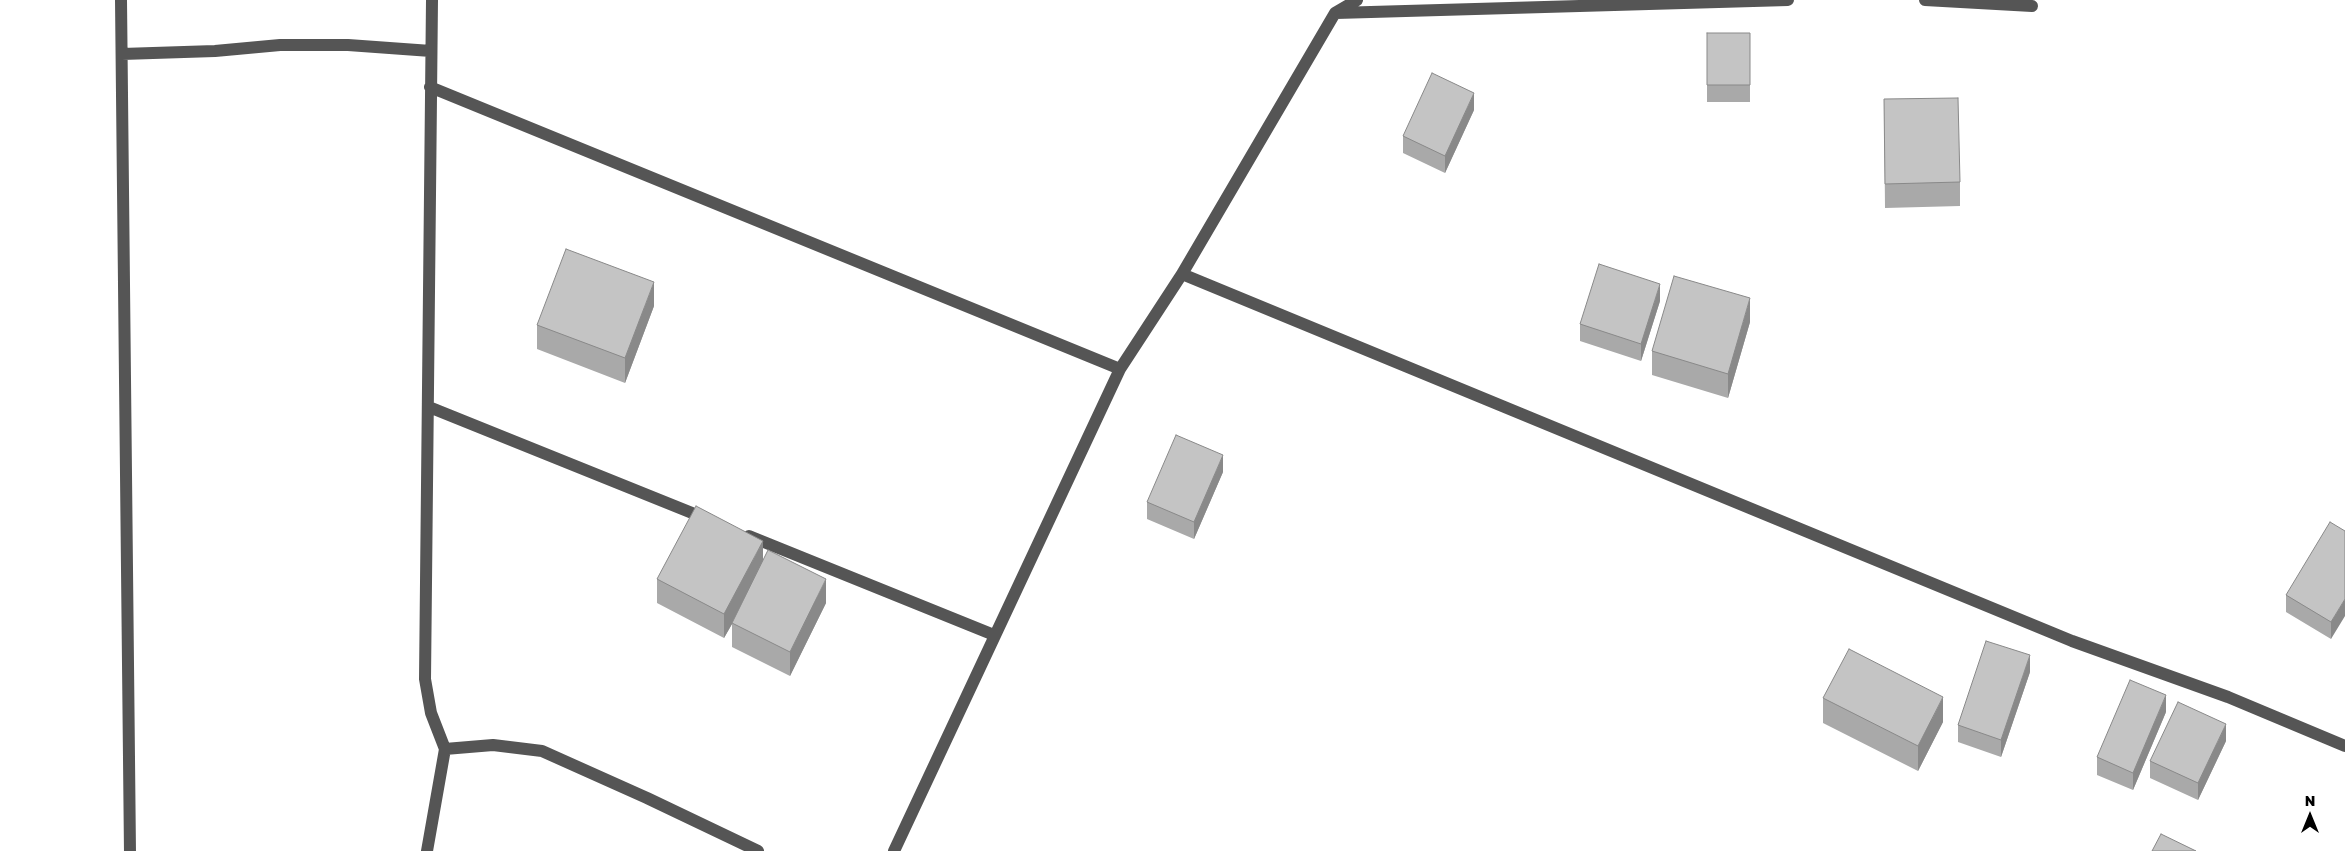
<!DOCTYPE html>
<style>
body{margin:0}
#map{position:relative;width:2345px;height:851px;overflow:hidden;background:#fff;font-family:"Golos Text",sans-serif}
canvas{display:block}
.north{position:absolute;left:2285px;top:791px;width:50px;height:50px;-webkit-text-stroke:4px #fff;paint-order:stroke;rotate:0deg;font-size:14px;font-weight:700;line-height:20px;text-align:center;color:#000}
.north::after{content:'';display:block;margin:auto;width:18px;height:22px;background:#000;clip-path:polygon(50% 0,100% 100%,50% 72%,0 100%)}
</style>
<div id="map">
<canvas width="2345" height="851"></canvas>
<div class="north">N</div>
</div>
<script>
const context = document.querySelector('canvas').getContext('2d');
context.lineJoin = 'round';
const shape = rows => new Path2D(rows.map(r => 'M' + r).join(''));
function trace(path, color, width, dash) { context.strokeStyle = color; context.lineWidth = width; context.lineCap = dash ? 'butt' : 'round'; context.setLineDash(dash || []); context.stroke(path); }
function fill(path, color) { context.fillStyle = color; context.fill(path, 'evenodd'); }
trace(shape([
 [121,0,130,851],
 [1925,0,2032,6],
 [1336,13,1788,0],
 [122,54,215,51,280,45,348,45,431,51],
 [430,87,1120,369],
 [1182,274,2072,641,2228,697,2345,746],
 [429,407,707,519],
 [749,536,994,635],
 [445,749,493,745,542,751,647,798,758,851],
 [427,851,445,749,431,713,425,679,432,0],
 [894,851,1120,369,1182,274,1335,13,1357,0]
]), '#555', 12);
fill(shape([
 [1707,33,1750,33,1750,102,1707,102],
 [1884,99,1960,182,1960,206,1885,208],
 [1474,110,1445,173,1403,153,1403,136],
 [1660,301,1641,361,1580,341,1580,324],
 [654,306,625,383,537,349,537,325],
 [1750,322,1728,398,1652,375,1652,351],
 [1223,472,1194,539,1147,519,1147,502],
 [2345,531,2331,639,2286,612,2286,595],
 [763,559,826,603,790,676,732,647,732,624,724,638,657,603,657,579],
 [2030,672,2001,757,1958,742,1958,725],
 [1823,698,1943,722,1918,771,1823,723],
 [2166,712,2133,790,2097,775,2097,757],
 [2226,741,2198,800,2150,778,2150,761]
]), '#a9a9a9');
fill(shape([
 [1474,93,1474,110,1445,173,1445,156],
 [654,282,654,306,625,383,625,358],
 [1660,284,1660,301,1641,361,1641,344],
 [1750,298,1750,322,1728,398,1728,374],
 [1223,455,1223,472,1194,539,1194,522],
 [763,541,763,565,732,623,732,624,724,638,724,614],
 [826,579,826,603,790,676,790,652],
 [2345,599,2345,616,2331,639,2331,622],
 [2030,655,2030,672,2001,757,2001,740],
 [2166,695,2166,712,2133,790,2133,773],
 [1943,697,1943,722,1918,771,1918,746],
 [2226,724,2226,741,2198,800,2198,783]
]), '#898989');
const building = shape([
 [1707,33,1750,33,1750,85,1707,85,1707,33],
 [1432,73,1474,93,1445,156,1403,136,1432,73],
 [1958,98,1960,182,1885,184,1884,99,1958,98],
 [566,249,654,282,625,358,537,325,566,249],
 [1599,264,1660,284,1641,344,1580,324,1599,264],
 [1674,276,1750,298,1728,374,1652,351,1674,276],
 [1176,435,1223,455,1194,522,1147,502,1176,435],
 [696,506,763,541,724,614,657,579,696,506],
 [2330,522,2345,531,2345,599,2331,622,2286,595,2330,522],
 [768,550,826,579,790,652,732,623,768,550],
 [1986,641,2030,655,2001,740,1958,725,1986,641],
 [1849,649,1943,697,1918,746,1823,698,1849,649],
 [2130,680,2166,695,2133,773,2097,757,2130,680],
 [2178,702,2226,724,2198,783,2150,761,2178,702],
 [2161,834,2196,851,2152,851,2161,834]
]);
fill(building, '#c4c4c4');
trace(building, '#898989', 1);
</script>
